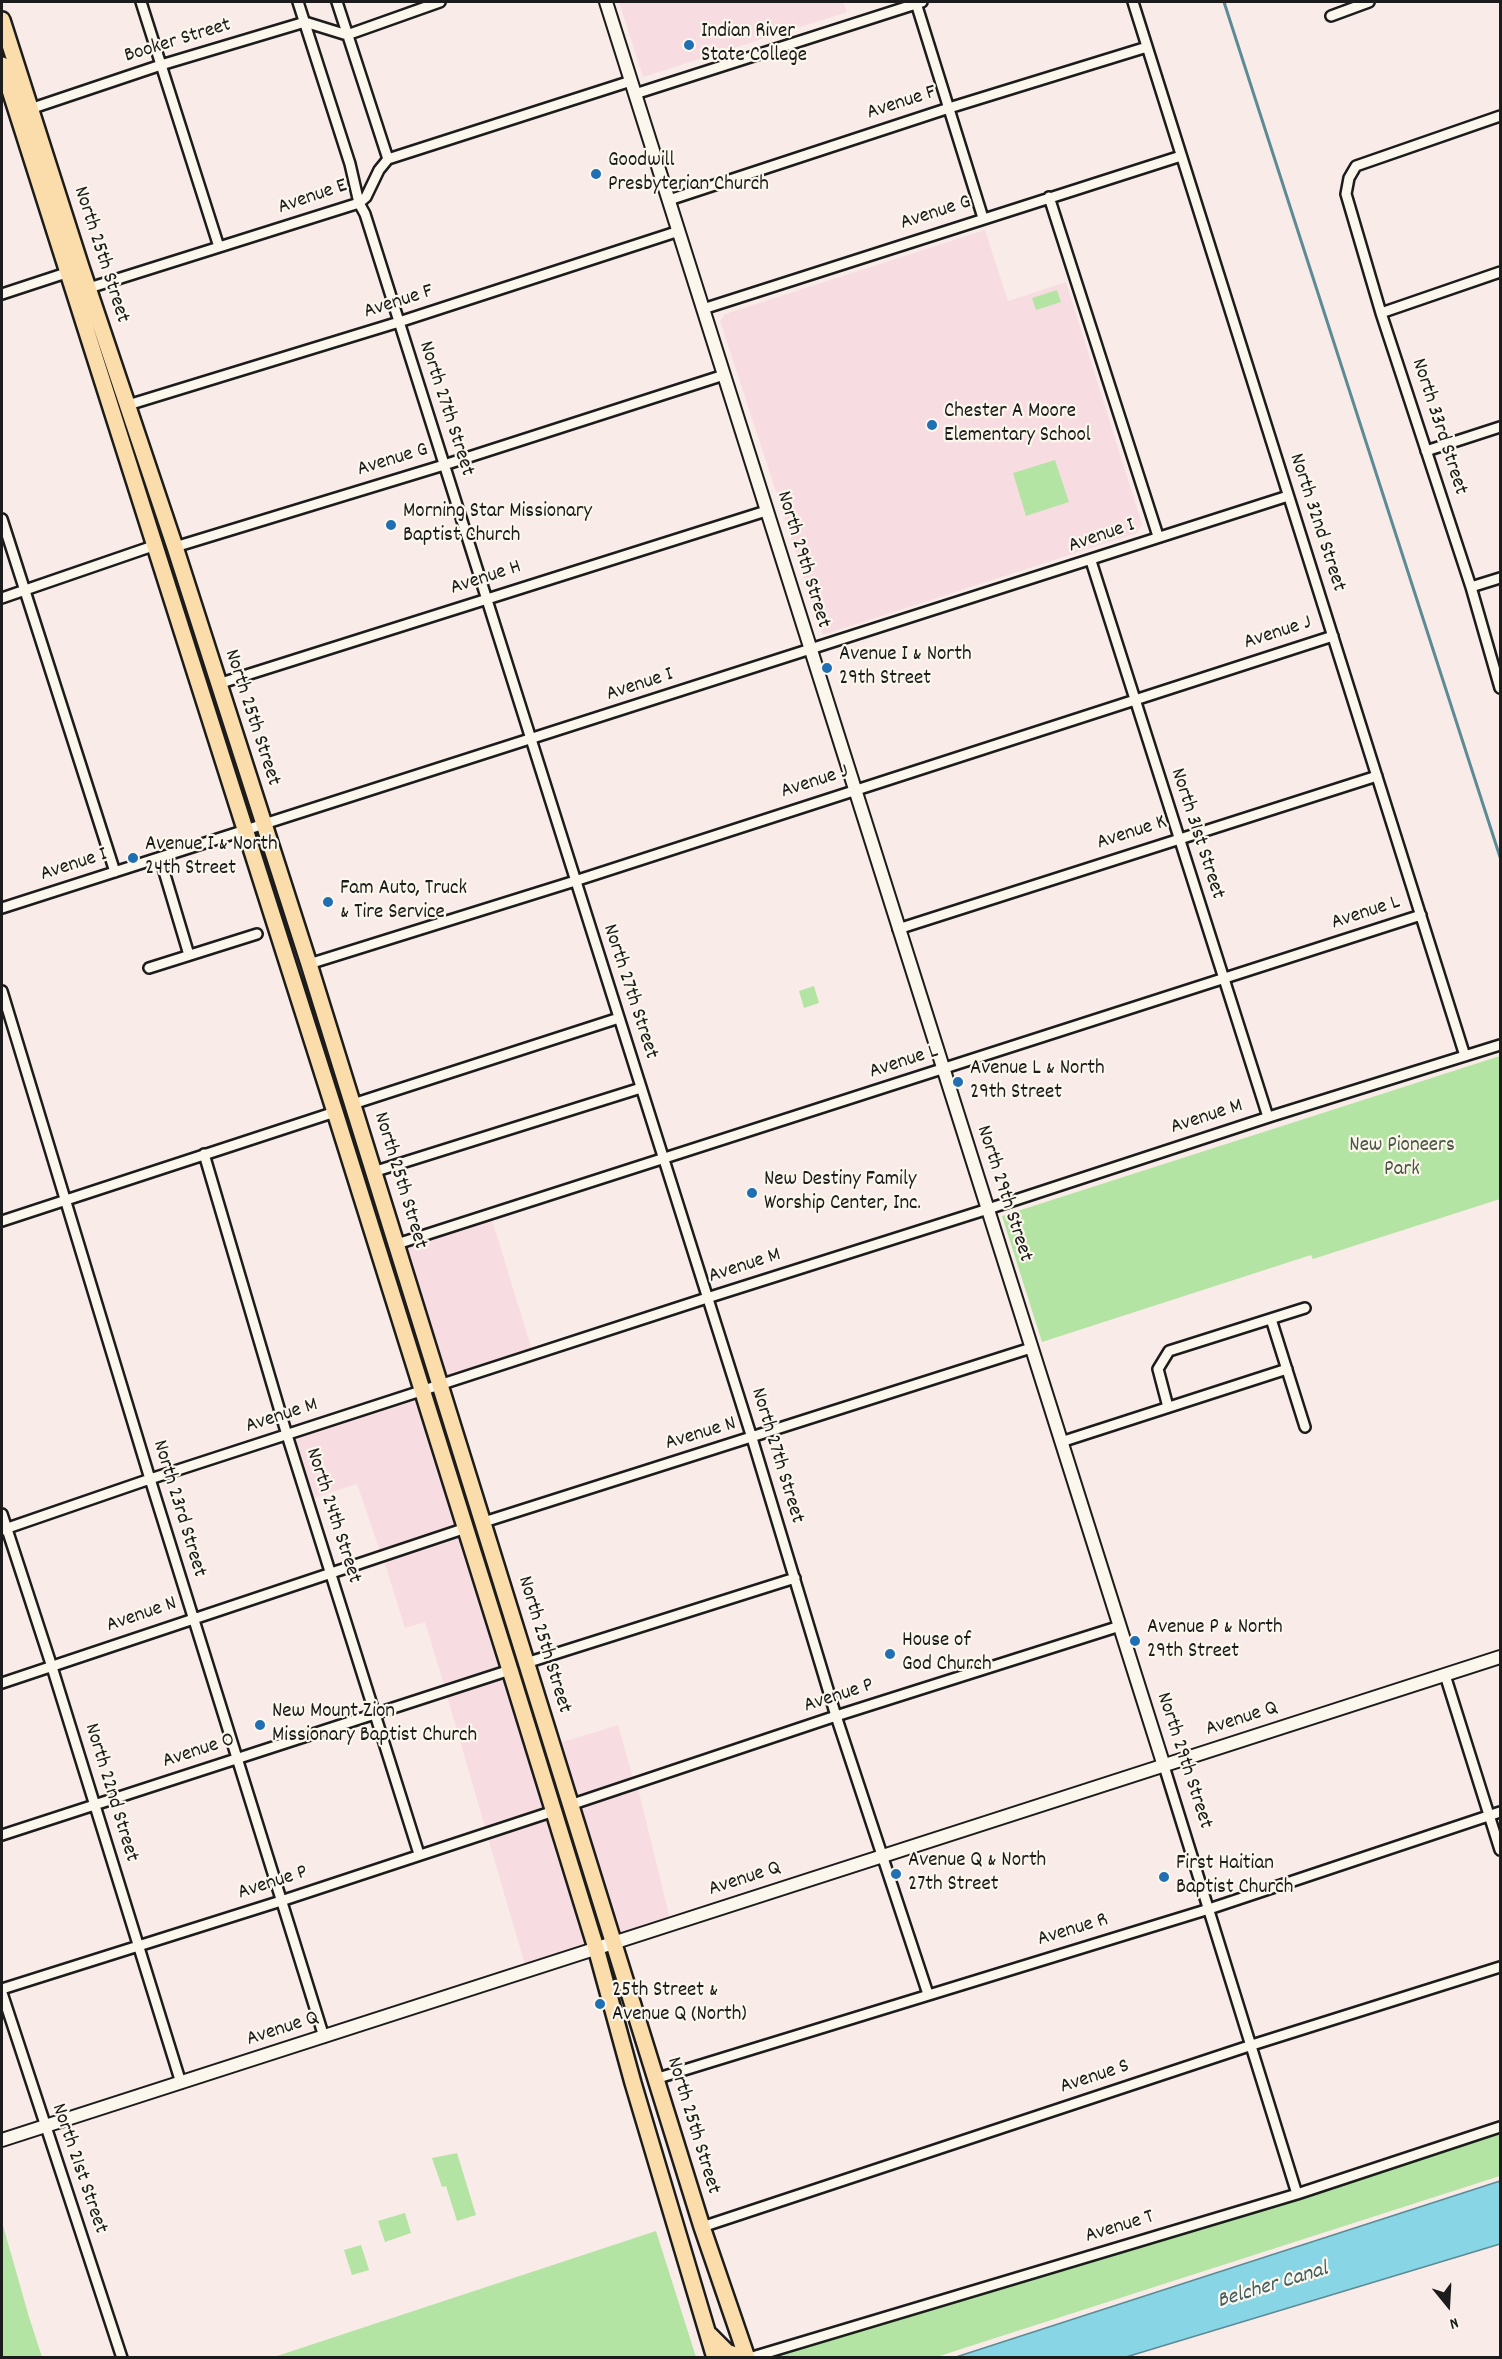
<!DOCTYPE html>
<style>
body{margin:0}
#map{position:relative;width:1502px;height:2359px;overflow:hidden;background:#f9ebe7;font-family:Dekko,sans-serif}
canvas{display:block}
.frame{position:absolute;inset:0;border:3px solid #1c1c1c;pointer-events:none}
.north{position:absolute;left:1418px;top:2275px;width:60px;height:60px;-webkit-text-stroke:4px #fbf7ec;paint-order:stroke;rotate:162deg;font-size:16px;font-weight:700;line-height:24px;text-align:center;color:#1c1c1c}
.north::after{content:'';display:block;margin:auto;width:21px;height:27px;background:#1c1c1c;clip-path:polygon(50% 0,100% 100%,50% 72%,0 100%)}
</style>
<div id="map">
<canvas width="1502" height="2359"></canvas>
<div class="frame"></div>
<div class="north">N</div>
</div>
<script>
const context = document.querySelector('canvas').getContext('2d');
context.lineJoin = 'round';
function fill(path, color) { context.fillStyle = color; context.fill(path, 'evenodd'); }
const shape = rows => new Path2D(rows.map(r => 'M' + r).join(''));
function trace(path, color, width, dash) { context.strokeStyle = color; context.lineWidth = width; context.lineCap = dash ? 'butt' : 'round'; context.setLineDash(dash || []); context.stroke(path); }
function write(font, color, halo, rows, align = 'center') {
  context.font = font + ' Dekko,sans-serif'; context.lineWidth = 4.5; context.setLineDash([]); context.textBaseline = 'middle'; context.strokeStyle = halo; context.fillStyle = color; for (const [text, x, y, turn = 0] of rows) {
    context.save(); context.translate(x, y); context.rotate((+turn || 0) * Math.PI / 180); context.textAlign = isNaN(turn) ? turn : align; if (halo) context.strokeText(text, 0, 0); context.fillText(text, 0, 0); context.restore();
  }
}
fill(shape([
 [619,2,843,2,847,12,643,77],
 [985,230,1008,301,1066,282,1142,524,1137,533,823,635,720,321,725,314],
 [492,1220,532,1350,444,1379,403,1248],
 [438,1393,521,1668,514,1666,429,1396],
 [420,1399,459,1524,380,1551,357,1484,313,1498,294,1438],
 [463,1535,504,1666,444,1685,425,1622,405,1628,384,1561],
 [507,1677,547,1807,485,1827,447,1696],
 [618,1725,633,1778,573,1798,556,1744],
 [638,1788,670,1919,617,1936,576,1809],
 [551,1818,589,1945,525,1965,488,1838]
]), '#f7dde2');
fill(shape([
 [1057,290,1061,302,1036,310,1032,298],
 [1055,460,1069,502,1026,516,1013,473],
 [814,986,819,1003,804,1008,799,991],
 [1500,1056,1500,1199,1313,1259,1311,1255,1042,1342,1002,1216],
 [1500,2133,1500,2176,958,2350,934,2358,769,2357,1303,2198],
 [457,2153,476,2215,457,2221,446,2186,442,2187,432,2158],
 [405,2213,411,2233,385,2242,378,2221],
 [2,2222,29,2317,42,2357,2,2357],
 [656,2231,696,2357,274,2357],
 [361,2245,369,2270,352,2275,344,2250]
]), '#b4e4a4');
const water = shape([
 [1500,2181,1500,2244,1126,2357,956,2357,1500,2181]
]);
fill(water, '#87d5e5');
trace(water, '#5c8b95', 1.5);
trace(shape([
 [1224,2,1500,857]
]), '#5c8b95', 3);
const minor = shape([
 [141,2,219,247],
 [298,2,350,164,359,203,365,214,752,1438,836,1716,928,1994],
 [337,2,388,159],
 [1133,2,1465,1056],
 [916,3,983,218],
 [1331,16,1369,2],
 [635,94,922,2],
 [30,109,161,65,305,22,347,35,440,2],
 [1500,116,1356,166,1349,178,1346,194,1381,313,1471,587,1500,688],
 [1049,197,1158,536],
 [669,200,949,108,1147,47],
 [89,288,359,203,366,197,379,170,388,159,631,81],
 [2,294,66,273],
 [703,309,1181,156],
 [1381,313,1500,272],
 [128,405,399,322,679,231],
 [1426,451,1500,427],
 [2,519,115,872],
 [175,547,444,465,724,375],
 [1091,561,1268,1117],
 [1471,587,1500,578],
 [2,598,153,546],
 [218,684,766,511],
 [160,858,189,955],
 [2,908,1288,496],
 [898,929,1377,776],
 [309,964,575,881,1333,636],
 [149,968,257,934],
 [2,991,150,1479,324,2037],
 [353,1104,619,1018],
 [204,1154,287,1435,419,1854],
 [373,1172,641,1088],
 [2,1221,335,1112],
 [397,1244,1421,915],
 [1271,1319,1305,1427],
 [1168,1407,1158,1369,1169,1351,1305,1308],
 [1061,1442,1287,1369],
 [2,1514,52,1667,181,2083],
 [484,1522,1031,1348],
 [2,1530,150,1479,707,1298,988,1209,1272,1116,1500,1045],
 [526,1663,795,1578],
 [1445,1675,1500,1850],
 [2,1683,466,1528],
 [1164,1766,1297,2194],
 [570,1805,836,1716,1120,1626],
 [2,1835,510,1670],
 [2,1989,281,1901,554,1811],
 [2,1993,122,2358],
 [655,2079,1209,1909,1500,1812],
 [702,2227,1252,2045,1500,1967],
 [749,2358,1297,2194,1500,2127]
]);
const tertiary = shape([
 [606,2,1164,1766],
 [2,2140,1500,1657]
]);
const primary = shape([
 [2,20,81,267,175,547,309,964,702,2227,747,2358],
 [2,65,335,1112,510,1670,596,1948,633,2083,715,2358],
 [710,2335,727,2352,743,2358]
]);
trace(minor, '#1c1c1c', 14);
trace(tertiary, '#1c1c1c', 16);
trace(primary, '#1c1c1c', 20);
trace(minor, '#fbf7ec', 9);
trace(tertiary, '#fbf7ec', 12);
trace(primary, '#faddab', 15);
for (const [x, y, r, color] of [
 [689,45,6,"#1f6fb2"],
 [596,174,6,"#1f6fb2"],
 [932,425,6,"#1f6fb2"],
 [391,525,6,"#1f6fb2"],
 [827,668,6,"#1f6fb2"],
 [133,858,6,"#1f6fb2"],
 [328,902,6,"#1f6fb2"],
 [958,1082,6,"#1f6fb2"],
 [752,1193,6,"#1f6fb2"],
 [1135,1641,6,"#1f6fb2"],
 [890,1654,6,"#1f6fb2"],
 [260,1725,6,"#1f6fb2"],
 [896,1874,6,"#1f6fb2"],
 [1164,1877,6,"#1f6fb2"],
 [600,2004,6,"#1f6fb2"]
]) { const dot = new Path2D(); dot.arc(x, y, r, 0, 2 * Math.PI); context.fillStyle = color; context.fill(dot); trace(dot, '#fbf7ec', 2); }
write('21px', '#1c1c1c', '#fbf7ec', [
 ["Indian River",701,33],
 ["State College",701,57],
 ["Goodwill",608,162],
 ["Presbyterian Church",608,186],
 ["Chester A Moore",944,413],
 ["Elementary School",944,437],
 ["Morning Star Missionary",403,513],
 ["Baptist Church",403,537],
 ["Avenue I & North",839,656],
 ["29th Street",839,680],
 ["Avenue I & North",145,846],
 ["24th Street",145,870],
 ["Fam Auto, Truck",340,890],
 ["& Tire Service",340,914],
 ["Avenue L & North",970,1070],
 ["29th Street",970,1094],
 ["New Destiny Family",764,1181],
 ["Worship Center, Inc.",764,1205],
 ["Avenue P & North",1147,1629],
 ["29th Street",1147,1653],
 ["House of",902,1642],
 ["God Church",902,1666],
 ["New Mount Zion",272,1713],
 ["Missionary Baptist Church",272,1737],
 ["Avenue Q & North",908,1862],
 ["27th Street",908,1886],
 ["First Haitian",1176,1865],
 ["Baptist Church",1176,1889],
 ["25th Street &",612,1992],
 ["Avenue Q (North)",612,2016]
], 'left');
write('21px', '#1c1c1c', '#fbf7ec', [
 ["Booker Street",178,42,-17],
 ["Avenue F",902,104,-18],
 ["Avenue E",313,198,-19],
 ["Avenue G",936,214,-18],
 ["North 25th Street",100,255,72],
 ["Avenue F",399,303,-18],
 ["North 27th Street",445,409,72],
 ["North 33rd Street",1438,427,72],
 ["Avenue G",393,461,-17],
 ["North 32nd Street",1316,523,72],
 ["Avenue I",1102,537,-19],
 ["North 29th Street",802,560,73],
 ["Avenue H",486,579,-18],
 ["Avenue J",1278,634,-18],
 ["Avenue I",640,686,-18],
 ["North 25th Street",251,718,72],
 ["Avenue J",815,783,-18],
 ["Avenue K",1132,834,-18],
 ["North 31st Street",1196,834,72],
 ["Avenue I",74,866,-18],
 ["Avenue L",1366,914,-18],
 ["North 27th Street",629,992,72],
 ["Avenue L",904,1063,-18],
 ["Avenue M",1207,1118,-18],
 ["North 25th Street",399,1181,73],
 ["North 29th Street",1003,1194,72],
 ["Avenue M",745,1267,-18],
 ["Avenue M",282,1417,-18],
 ["Avenue N",701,1435,-17],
 ["North 27th Street",776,1456,73],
 ["North 23rd Street",178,1509,73],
 ["North 24th Street",332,1516,72],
 ["Avenue N",142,1616,-19],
 ["North 25th Street",543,1645,73],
 ["Avenue P",839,1697,-18],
 ["Avenue Q",1242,1720,-18],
 ["Avenue O",199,1752,-18],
 ["North 29th Street",1183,1761,72],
 ["North 22nd Street",110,1793,73],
 ["Avenue Q",745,1880,-18],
 ["Avenue P",273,1884,-18],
 ["Avenue R",1073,1931,-17],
 ["Avenue Q",283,2030,-18],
 ["Avenue S",1095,2078,-18],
 ["North 25th Street",692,2126,73],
 ["North 21st Street",78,2169,71],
 ["Avenue T",1120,2228,-17]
]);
write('21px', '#4a5845', '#fbf7ec', [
 ["New Pioneers",1402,1147],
 ["Park",1402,1171]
]);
write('italic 22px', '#415d62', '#fbf7ec', [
 ["Belcher Canal",1273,2287,-17]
]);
</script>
